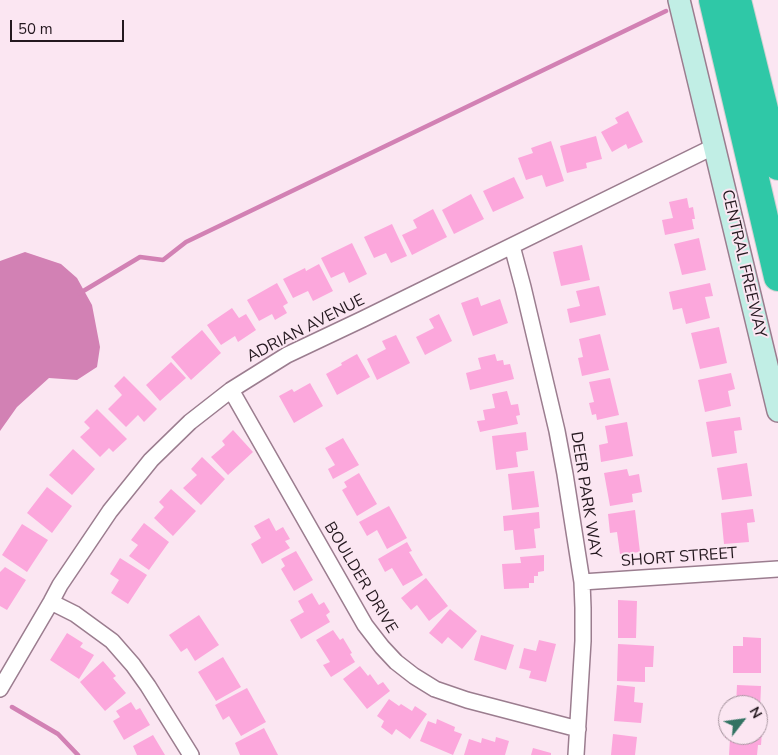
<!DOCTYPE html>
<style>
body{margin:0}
#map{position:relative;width:778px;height:755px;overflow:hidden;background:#fbe6f2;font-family:"Nunito Sans",sans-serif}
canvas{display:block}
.north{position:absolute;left:718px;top:695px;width:50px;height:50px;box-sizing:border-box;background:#fbe6f2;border:1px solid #a5949e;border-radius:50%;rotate:60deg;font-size:14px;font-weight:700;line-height:20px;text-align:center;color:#24181f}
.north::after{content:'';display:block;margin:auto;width:18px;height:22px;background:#327363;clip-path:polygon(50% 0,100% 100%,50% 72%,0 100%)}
.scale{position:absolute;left:10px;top:20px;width:114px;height:22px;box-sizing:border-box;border:2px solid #24181f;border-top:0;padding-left:6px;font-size:15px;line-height:18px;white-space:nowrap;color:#24181f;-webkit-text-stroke:4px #fbe6f2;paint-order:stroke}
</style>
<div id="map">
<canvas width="778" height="755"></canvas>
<div class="north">N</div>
<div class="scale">50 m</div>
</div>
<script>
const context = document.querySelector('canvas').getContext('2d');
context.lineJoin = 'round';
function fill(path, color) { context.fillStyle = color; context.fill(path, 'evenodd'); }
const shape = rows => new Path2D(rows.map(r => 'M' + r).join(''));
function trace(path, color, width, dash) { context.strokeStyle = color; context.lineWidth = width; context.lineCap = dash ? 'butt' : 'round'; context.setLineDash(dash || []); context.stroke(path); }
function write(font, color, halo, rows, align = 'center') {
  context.font = font + ' "Nunito Sans",sans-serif'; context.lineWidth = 4; context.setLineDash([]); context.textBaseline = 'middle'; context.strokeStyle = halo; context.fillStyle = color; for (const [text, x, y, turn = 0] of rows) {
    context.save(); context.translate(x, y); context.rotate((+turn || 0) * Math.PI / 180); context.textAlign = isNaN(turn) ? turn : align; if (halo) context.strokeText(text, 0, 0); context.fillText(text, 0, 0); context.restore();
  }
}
fill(shape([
 [25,252,61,264,77,278,92,305,100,347,97,367,77,380,49,378,17,407,0,431,0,261]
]), '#d281b4');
trace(shape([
 [80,293,140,257,163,260,186,242,666,11],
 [12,707,58,734,78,755]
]), '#d281b4', 4.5);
fill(shape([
 [628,111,643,142,628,149,626,144,612,152,601,132,618,123,615,118],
 [596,136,602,159,586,163,587,168,567,173,560,146],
 [551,141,564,181,546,187,542,175,526,180,518,158,533,153,531,148],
 [514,177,524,198,493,212,483,191],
 [471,194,484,219,454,234,442,210],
 [687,198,689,208,693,207,695,219,692,219,694,229,665,235,662,220,673,218,669,202],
 [433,209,447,237,412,255,402,235,417,228,413,220],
 [392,224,407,256,391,263,386,253,374,258,364,237],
 [699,238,706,270,682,275,674,244],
 [352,243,367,274,349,283,344,272,331,278,321,258],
 [582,245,590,280,561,286,553,252],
 [319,264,333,291,313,301,308,291,293,298,283,279,305,268,306,271],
 [277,283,288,303,283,306,287,313,275,320,272,314,259,321,247,300],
 [710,283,713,296,705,297,710,318,686,324,682,308,673,310,669,292],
 [599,286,606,315,570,323,567,309,580,306,576,291],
 [478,297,481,306,500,299,508,323,473,336,461,303],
 [232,308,239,318,246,314,256,330,238,342,235,336,221,345,207,325],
 [439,314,452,341,425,355,416,337,434,328,429,319],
 [719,327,727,363,700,369,691,333],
 [202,330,221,353,191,380,171,357],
 [600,334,609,370,582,376,578,358,583,357,579,339],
 [396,335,410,363,377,380,367,359,386,349,382,341],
 [357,354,370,377,337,395,326,374,342,365,341,363],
 [495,354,497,361,503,360,504,365,510,364,514,379,470,390,466,373,481,369,478,358],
 [171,362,186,378,160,401,146,385],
 [731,373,735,389,728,391,731,406,705,412,698,380],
 [124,376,157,409,144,422,138,415,126,427,108,409,122,395,114,386],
 [610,378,619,415,597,420,596,414,592,415,589,403,594,402,589,382],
 [310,383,323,406,294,423,279,396,292,389,294,392],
 [507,391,511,405,518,404,520,415,516,416,518,424,480,432,477,421,485,420,483,410,495,408,492,394],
 [97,409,127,439,113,452,109,448,100,457,80,437,90,428,84,422],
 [740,417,742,430,734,431,737,453,712,457,706,422],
 [627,422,633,456,601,462,599,445,608,443,605,426],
 [233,430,253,452,228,475,211,457,225,445,222,441],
 [526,432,528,450,516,452,518,467,496,470,492,436],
 [343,438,359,465,333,479,328,469,335,465,325,448],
 [73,449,95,469,72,495,49,475],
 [202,457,225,479,201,505,183,488,197,475,191,469],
 [747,463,752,496,722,500,717,468],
 [627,469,629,476,639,474,642,492,632,494,633,502,610,506,604,473],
 [534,471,539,507,512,510,508,474],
 [359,473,377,504,357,516,342,490,347,487,344,482],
 [47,487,72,506,52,533,27,513],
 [171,489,196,511,173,536,154,518,164,507,159,502],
 [389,506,407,538,387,549,377,530,367,536,359,522],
 [753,509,755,522,747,523,749,542,724,544,721,513],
 [635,510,640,552,620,554,617,532,610,533,608,514],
 [539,512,540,528,534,529,536,548,515,550,513,530,504,531,503,516],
 [269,518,276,531,283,527,290,539,285,541,290,548,262,564,251,544,261,538,254,526],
 [144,523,169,542,149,570,129,556,138,545,131,540],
 [22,524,48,540,27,572,2,555],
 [407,542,412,551,409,552,423,575,403,586,392,568,385,572,378,559],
 [296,551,313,580,294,591,281,569,285,566,281,559],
 [544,555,544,571,538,572,538,576,534,576,534,583,529,583,529,588,504,589,502,564,521,563,520,557],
 [120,558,147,575,128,604,111,593,119,580,110,574],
 [5,567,26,580,7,610,0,606,0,572],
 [426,578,448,606,429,621,417,605,411,610,401,598],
 [312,593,319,605,324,602,330,612,326,615,330,622,301,639,290,620,304,612,298,601],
 [618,600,637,601,636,638,618,638],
 [450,609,477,631,462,649,448,637,442,644,429,633],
 [199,615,219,645,195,661,187,648,181,652,169,635],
 [333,630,340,640,343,638,352,653,350,654,355,662,331,677,323,665,330,662,316,640],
 [67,633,83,643,80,647,94,655,79,679,50,660],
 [481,635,514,645,506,670,474,660],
 [743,637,761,638,761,673,733,673,733,646,743,646],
 [539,640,556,644,546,682,529,678,531,671,519,668,524,648,536,651],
 [618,644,654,646,653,667,645,667,645,682,617,681],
 [223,657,241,687,216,701,198,672],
 [103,661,116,676,113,678,126,693,105,711,80,682],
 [360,666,368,676,370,674,378,685,383,682,390,691,367,709,343,679],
 [617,685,635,687,634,702,643,703,641,723,614,721],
 [737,685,761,686,760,710,758,710,758,705,736,705],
 [247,688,266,722,241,736,229,716,223,720,215,705],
 [389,699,399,706,401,704,412,711,415,706,427,714,410,739,396,729,392,735,381,727,384,721,377,716],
 [131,702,136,710,140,708,150,725,124,740,113,721,120,717,116,711],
 [437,719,455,727,454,731,462,734,453,755,420,741,428,721,436,724],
 [264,728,278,755,240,755,235,743],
 [726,729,728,729,728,735,758,735,758,732,762,732,761,745,758,745,757,755,729,755,730,738,725,738],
 [613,734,637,737,635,755,611,755],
 [153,735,165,755,137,755,133,746],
 [496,737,509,741,505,755,464,755,469,739,481,743,482,738,495,742],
 [533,748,551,753,551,755,531,755]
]), '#fca7dc');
const street = shape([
 [512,246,523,287,557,431,565,474,582,582,583,608,583,641,576,755],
 [231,390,365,625,382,647,396,662,414,676,435,689,467,700,578,729],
 [582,582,778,569],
 [51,602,75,614,112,641,133,665,148,686,191,755],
 [0,689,51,602,60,585,110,511,151,460,190,422,231,390,287,355,363,319,715,146]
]);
const secondary = shape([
 [679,0,778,411]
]);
const highway = shape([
 [713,0,778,277],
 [737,0,778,166]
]);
trace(street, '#9b7d8f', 18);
trace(secondary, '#9b7d8f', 24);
trace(highway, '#d3d1d2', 30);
trace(street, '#fff', 15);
trace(secondary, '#c1eee5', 21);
trace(highway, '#2fc8a7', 28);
write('16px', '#24181f', '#fbe6f2', [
 ["CENTRAL FREEWAY",743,264,77],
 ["ADRIAN AVENUE",306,329,-27],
 ["DEER PARK WAY",585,495,81],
 ["SHORT STREET",679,558,-4],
 ["BOULDER DRIVE",360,578,59]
]);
</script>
